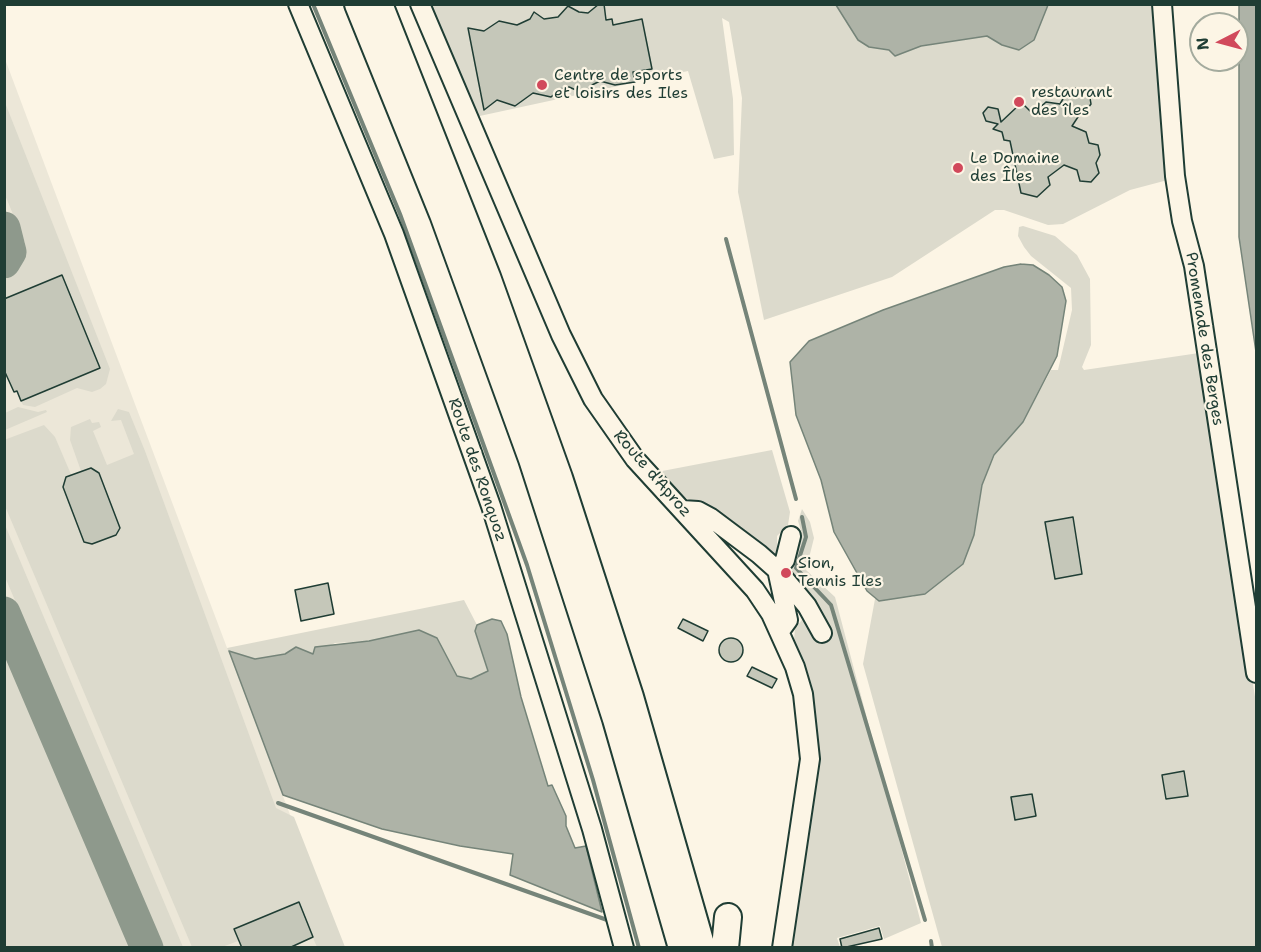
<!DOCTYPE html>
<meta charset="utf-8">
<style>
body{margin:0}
#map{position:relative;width:1261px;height:952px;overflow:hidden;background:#fcf5e5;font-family:"Shantell Sans",sans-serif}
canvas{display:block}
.frame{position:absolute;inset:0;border:6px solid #1f3d34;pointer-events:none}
.north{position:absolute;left:1189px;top:12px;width:60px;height:60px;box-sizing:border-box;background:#fcf5e5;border:2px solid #a4ab9e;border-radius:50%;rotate:264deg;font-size:16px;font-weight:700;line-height:24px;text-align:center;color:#1f3d34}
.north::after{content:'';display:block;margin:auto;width:21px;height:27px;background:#d1495b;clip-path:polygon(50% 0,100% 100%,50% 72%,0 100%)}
</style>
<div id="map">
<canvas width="1261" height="952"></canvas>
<div class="frame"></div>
<div class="north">N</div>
</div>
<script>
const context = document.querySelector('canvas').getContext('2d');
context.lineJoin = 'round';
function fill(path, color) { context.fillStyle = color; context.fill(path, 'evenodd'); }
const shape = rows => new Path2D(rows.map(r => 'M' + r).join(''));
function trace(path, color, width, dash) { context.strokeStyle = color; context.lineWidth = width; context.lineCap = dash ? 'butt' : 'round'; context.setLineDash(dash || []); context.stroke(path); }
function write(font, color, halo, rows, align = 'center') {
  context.font = font + ' "Shantell Sans",sans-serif'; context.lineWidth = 4.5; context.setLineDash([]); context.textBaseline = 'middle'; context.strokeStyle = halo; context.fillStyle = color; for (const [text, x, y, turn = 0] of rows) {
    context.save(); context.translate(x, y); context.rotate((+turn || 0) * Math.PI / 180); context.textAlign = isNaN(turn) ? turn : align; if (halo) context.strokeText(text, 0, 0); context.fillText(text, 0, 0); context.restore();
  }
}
fill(shape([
 [5,59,53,187,340,947,5,947]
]), '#ece7d8');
fill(shape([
 [427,5,1169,5,1179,177,1130,190,1063,224,1048,225,1004,210,995,210,892,277,764,320,738,192,742,98,729,22,722,18,733,99,734,155,714,159,688,71,475,117],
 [4,100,110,369,106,384,100,389,92,392,77,388,35,407,23,405,5,370,5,280,15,273,23,260,25,243,5,195],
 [1023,226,1055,236,1077,255,1090,279,1091,345,1082,367,1084,370,1199,353,1256,703,1256,947,942,947,863,664,875,599,913,597,974,535,982,485,995,455,1023,422,1051,370,1058,370,1072,310,1071,288,1031,256,1024,247,1018,236,1019,227],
 [18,407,38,412,46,410,47,412,5,430,5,413],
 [118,409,129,412,145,451,276,808,294,817,345,947,317,947,313,938,289,947,249,937,222,947,192,947,5,506,4,440,44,425,55,437,76,486,81,471,70,440,71,427,90,419,92,423,99,422,101,427,93,431,107,465,134,454,121,420,111,421],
 [772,450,790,512,788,525,777,536,777,554,770,555,757,546,673,489,657,472],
 [802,509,810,522,814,538,806,570,835,597,921,923,884,939,880,926,837,938,840,947,790,947,795,899,805,669,794,640,795,629,807,613,788,572,802,534,798,521],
 [5,525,183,947,163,947,5,577],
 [464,600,477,625,475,631,488,671,471,679,457,676,437,639,419,631,369,641,335,643,314,654,295,647,285,654,542,788,552,785,566,816,566,826,575,848,514,854,460,846,382,829,283,795,227,648],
 [4,650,5,650,132,947,5,947]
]), '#dcdacc');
const water = shape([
 [836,5,1048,5,1034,40,1019,50,1002,45,987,36,921,46,895,56,889,50,869,47,858,40,836,5],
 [1239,5,1256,5,1256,352,1239,237,1239,5],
 [1021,264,1033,265,1049,275,1062,287,1066,301,1057,356,1023,422,994,455,982,485,974,535,963,564,925,594,879,601,867,591,834,532,821,480,796,415,790,362,809,341,883,310,1004,267,1021,264],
 [492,619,501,621,507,634,521,697,548,786,552,785,566,816,566,826,575,848,586,846,602,912,510,875,513,854,460,846,382,829,283,795,229,651,255,659,285,654,296,647,313,654,315,647,369,641,419,630,437,638,457,676,471,679,488,671,475,631,477,625,492,619]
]);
fill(water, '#aeb3a7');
trace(water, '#758479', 1.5);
trace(shape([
 [313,4,400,214,527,565,593,780,639,948],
 [726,239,796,499],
 [802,517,806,537,796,568,831,605,925,920],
 [278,803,610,921],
 [931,941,932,948]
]), '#758479', 4);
trace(shape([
 [4,228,10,252,4,262],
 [4,613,147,948]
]), '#8e998c', 33);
const building = shape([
 [599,4,604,4,606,20,612,19,613,25,642,19,652,69,633,72,635,82,615,85,600,81,592,85,585,94,569,87,560,89,551,97,533,93,515,106,497,100,484,110,468,28,484,31,499,21,517,25,530,19,534,12,544,19,558,17,568,6,579,12,588,13,599,4],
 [1076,88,1090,98,1091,104,1088,108,1084,108,1072,126,1086,132,1089,143,1098,145,1100,155,1096,163,1099,173,1091,182,1080,181,1077,170,1064,165,1048,177,1050,185,1037,197,1021,193,1010,141,1004,140,1002,132,993,129,998,124,986,121,983,113,988,107,998,109,1001,122,1019,105,1025,106,1033,114,1046,102,1060,104,1067,92,1072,93,1076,88],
 [62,275,100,368,21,401,17,391,14,392,4,370,4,299,62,275],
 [91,468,99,473,120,528,116,535,92,544,84,542,63,487,66,477,91,468],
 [1073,517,1082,574,1055,579,1045,522,1073,517],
 [328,583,334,614,301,621,295,590,328,583],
 [683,619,708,631,703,641,678,628,683,619],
 '719 650a12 12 0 1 1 24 0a12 12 0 1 1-24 0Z',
 [752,667,777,679,772,688,747,676,752,667],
 [1184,771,1188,796,1166,799,1162,775,1184,771],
 [1032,794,1036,816,1015,820,1011,797,1032,794],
 [299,902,313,937,289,948,242,948,234,929,299,902],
 [879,928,882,939,842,948,840,939,879,928]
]);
fill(building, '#c5c7b9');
trace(building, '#1f3d34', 1.5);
const minor = shape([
 [298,4,394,234,491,506,592,829,624,948],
 [420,4,561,335,593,399,635,459,755,590,771,614,795,667,803,694,810,759,782,948],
 [1162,4,1175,176,1182,221,1194,266,1256,673],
 [682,510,698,511,711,518,759,554,777,570,807,606,822,633],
 [777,570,785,560,791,536],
 [778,574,788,620,780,631]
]);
const highway = shape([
 [358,4,443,214,532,459,616,719,682,948],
 [379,4,487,277,559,478,630,697,702,948],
 [725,948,728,917]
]);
trace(minor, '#1f3d34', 22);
trace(highway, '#1f3d34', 30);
trace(minor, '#fcf5e5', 18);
trace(highway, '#fcf5e5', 26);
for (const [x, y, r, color] of [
 [542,85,6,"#d1495b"],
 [1019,102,6,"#d1495b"],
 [958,168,6,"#d1495b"],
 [786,573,6,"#d1495b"]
]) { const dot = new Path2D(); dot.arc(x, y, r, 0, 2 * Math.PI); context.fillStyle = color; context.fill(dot); trace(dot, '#fcf5e5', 2); }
write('16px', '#1f3d34', '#fcf5e5', [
 ["Centre de sports",554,76],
 ["et loisirs des Iles",554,94],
 ["restaurant",1031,93],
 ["des îles",1031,111],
 ["Le Domaine",970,159],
 ["des Îles",970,177],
 ["Sion,",798,564],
 ["Tennis Iles",798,582]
], 'left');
write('16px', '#1f3d34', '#fcf5e5', [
 ["Promenade des Berges",1204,339,81],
 ["Route des Ronquoz",477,470,71],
 ["Route d'Aproz",652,474,49]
]);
</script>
